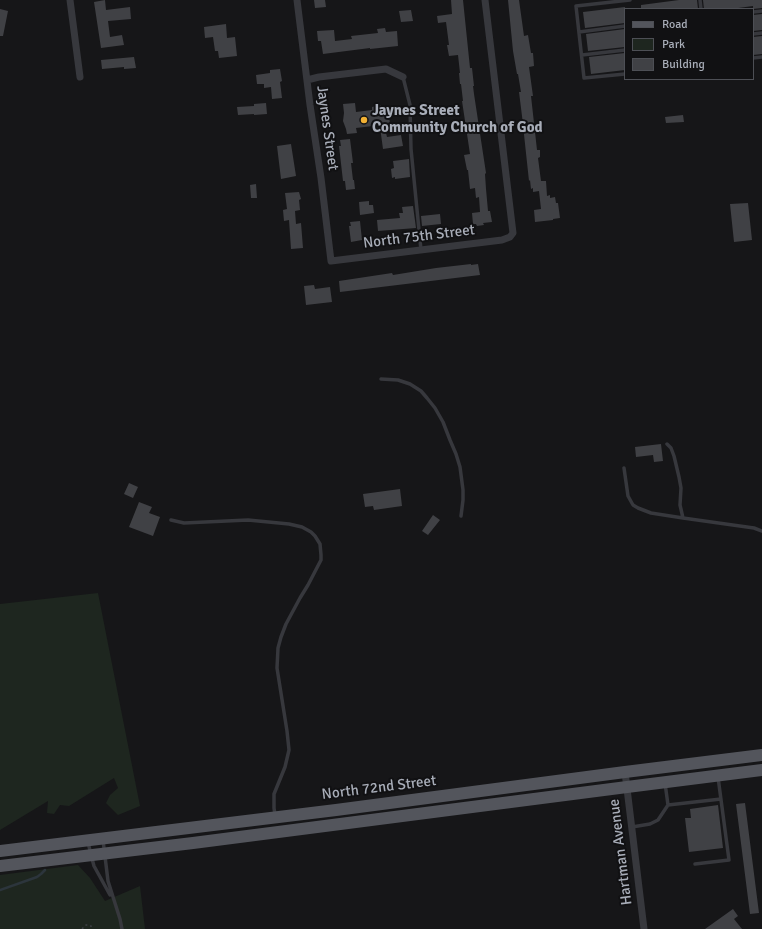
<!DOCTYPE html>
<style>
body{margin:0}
#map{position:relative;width:762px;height:929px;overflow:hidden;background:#161618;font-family:Signika,sans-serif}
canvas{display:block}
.legend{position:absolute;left:624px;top:8px;width:130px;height:72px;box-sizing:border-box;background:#111113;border:1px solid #4d4f55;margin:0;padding:5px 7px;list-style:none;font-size:12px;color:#a8adb8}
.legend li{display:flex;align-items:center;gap:8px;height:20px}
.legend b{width:20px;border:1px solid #4d4f55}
</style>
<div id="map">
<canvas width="762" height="929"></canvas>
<ul class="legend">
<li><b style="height:5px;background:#53555c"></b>Road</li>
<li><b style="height:11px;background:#1e261f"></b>Park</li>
<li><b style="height:11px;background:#404145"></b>Building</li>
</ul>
</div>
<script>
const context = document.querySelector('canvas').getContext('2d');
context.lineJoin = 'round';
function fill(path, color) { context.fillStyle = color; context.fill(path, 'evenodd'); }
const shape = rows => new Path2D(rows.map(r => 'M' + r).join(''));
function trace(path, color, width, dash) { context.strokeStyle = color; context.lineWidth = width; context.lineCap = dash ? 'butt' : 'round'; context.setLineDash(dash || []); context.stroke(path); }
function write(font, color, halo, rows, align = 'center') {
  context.font = font + ' Signika,sans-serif'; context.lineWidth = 4; context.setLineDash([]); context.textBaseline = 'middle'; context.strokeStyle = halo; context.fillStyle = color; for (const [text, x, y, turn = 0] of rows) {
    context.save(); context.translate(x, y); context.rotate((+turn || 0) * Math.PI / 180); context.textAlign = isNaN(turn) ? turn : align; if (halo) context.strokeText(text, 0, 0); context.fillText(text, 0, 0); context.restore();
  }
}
fill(shape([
 [98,593,140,806,118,815,106,803,110,795,118,788,114,778,69,806,60,805,54,814,47,813,48,801,0,830,0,604],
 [78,865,90,878,105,901,140,886,145,929,0,929,0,875]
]), '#1e261f');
trace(shape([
 [0,890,37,877,41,874,45,870]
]), '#2c353c', 2.5);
fill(shape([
 [105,0,106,10,130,7,131,19,108,21,110,37,122,35,124,45,101,48,94,2],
 [314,0,325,0,326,7,315,8],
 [451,0,463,0,470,68,472,68,474,86,473,86,474,94,486,173,485,174,486,189,488,211,490,211,492,222,483,223,484,225,477,226,476,224,473,224,472,213,480,212,479,197,476,198,475,188,470,189,468,170,467,170,464,155,470,154,462,101,463,101,461,84,460,84,459,73,460,73,458,55,449,56,447,45,449,45,446,22,438,23,437,16,452,14],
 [508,0,519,0,524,36,528,35,531,53,533,53,534,66,529,67,533,96,531,96,537,150,540,150,540,157,538,158,541,181,546,181,547,196,550,195,550,198,555,197,556,203,558,203,560,218,553,219,553,220,535,222,534,210,541,209,539,191,533,192,533,188,531,189,530,180,529,181,522,116,519,92,521,92,518,74,517,74,513,51],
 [679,0,697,0,698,9,641,9,641,5],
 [703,0,762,0,762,8,753,9,753,6,731,9,704,9],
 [625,7,625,23,585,28,583,12],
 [0,9,8,11,3,36,0,36],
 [411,10,413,21,401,22,399,11],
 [762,14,762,30,753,31,753,15],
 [226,24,227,38,235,37,237,56,219,58,218,51,215,51,213,37,205,38,204,27],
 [385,28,386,32,397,31,398,46,370,49,370,48,323,54,321,41,318,41,317,31,334,30,335,41,352,39,351,36,378,33,377,29],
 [625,29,625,47,588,51,586,34],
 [762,36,762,54,753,55,753,37],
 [625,53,625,70,591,74,589,57],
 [134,57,136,68,124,69,124,67,102,69,101,60],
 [280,69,282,81,280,82,282,98,272,99,271,87,264,88,264,84,257,84,256,75,270,73,270,70],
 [266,103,267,114,254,115,254,114,238,115,237,107,254,106,254,104],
 [355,103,356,112,372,110,372,107,381,105,384,108,388,107,390,124,384,125,387,137,401,135,403,146,383,149,380,127,373,128,373,126,356,128,357,133,347,134,346,129,343,121,344,113,343,104],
 [683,115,684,122,666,123,665,117],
 [350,139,353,163,351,163,353,180,354,180,355,189,346,190,345,181,343,181,339,146,341,146,340,140],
 [291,144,296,176,281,179,277,146],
 [409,159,410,177,395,179,395,177,392,178,391,169,394,168,393,161],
 [256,184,257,198,251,198,250,185],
 [299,192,301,199,299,200,300,210,295,211,296,224,301,223,303,248,291,249,289,220,284,221,283,210,287,209,285,193],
 [369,201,369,205,373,205,374,213,360,215,359,202],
 [748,203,752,240,734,242,730,204],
 [413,206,416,228,378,231,377,220,400,218,399,213,403,213,402,207],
 [440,214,441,224,422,226,421,216],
 [360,221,362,240,351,242,349,226,351,226,350,222],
 [471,264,471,265,478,264,480,275,340,292,339,281,392,273,393,275,436,268],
 [314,285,315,289,330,287,332,302,306,305,304,286],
 [661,444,663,461,654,462,653,455,636,457,635,447],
 [129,483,138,487,133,498,124,494],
 [400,489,402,506,374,510,373,506,365,507,363,494],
 [139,502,152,507,149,513,160,517,153,536,129,527],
 [433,515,440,520,428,535,422,531],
 [745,803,759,913,750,914,736,804],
 [718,805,723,848,689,852,685,818,691,818,690,809],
 [733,909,738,916,734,919,742,929,705,929]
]), '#404145');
trace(shape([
 [82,929,86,925,89,925,91,926,91,929]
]), '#3d3f44', 1.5, [2, 3]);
trace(shape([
 [700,0,701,9],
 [753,12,762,11],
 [579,32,625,26],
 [753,34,762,33],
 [582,55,625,50],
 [753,58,762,57],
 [625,74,584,78,576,6,630,0],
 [403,77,410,105,411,149,421,250],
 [381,379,398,380,410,384,421,391,427,398,435,408,443,422,450,440,456,454,460,467,463,490,463,500,461,516],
 [624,468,628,496,633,505,638,508,651,513,683,518,680,505,681,488,679,477,674,456,671,448,667,444],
 [683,518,754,528,762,531],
 [171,520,184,523,248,520,289,524,302,527,311,532,315,536,320,544,321,555,321,560,308,585,300,598,286,624,281,637,278,648,277,668,287,731,289,750,285,767,274,794,274,808,275,815],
 [665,783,668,805],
 [632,827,650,824,658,820,668,805,721,799],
 [103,840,108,881,120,919,122,929],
 [88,842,91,855,94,866,110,895],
 [695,864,729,860,718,777]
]), '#37383d', 3.5);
trace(shape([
 [70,0,80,77],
 [297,0,310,105,321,178,331,261,502,240,510,237,513,233,485,0],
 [307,80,319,77,386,69,403,77],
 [625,772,644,929]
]), '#37383d', 7);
trace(shape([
 [0,851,336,810,625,772,762,755],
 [0,866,193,843,627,787,762,770]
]), '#53555c', 12);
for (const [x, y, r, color] of [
 [364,120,4,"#f2b134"]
]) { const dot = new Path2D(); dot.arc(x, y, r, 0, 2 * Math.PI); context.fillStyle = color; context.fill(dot); trace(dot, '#111113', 1.5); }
write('bold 15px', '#a8adb8', '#111113', [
 ["Jaynes Street",372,111],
 ["Community Church of God",372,128]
], 'left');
write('15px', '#a8adb8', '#111113', [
 ["Jaynes Street",327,128,82],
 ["North 75th Street",419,237,-7],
 ["North 72nd Street",379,788,-7],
 ["Hartman Avenue",621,852,-97]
]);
</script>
